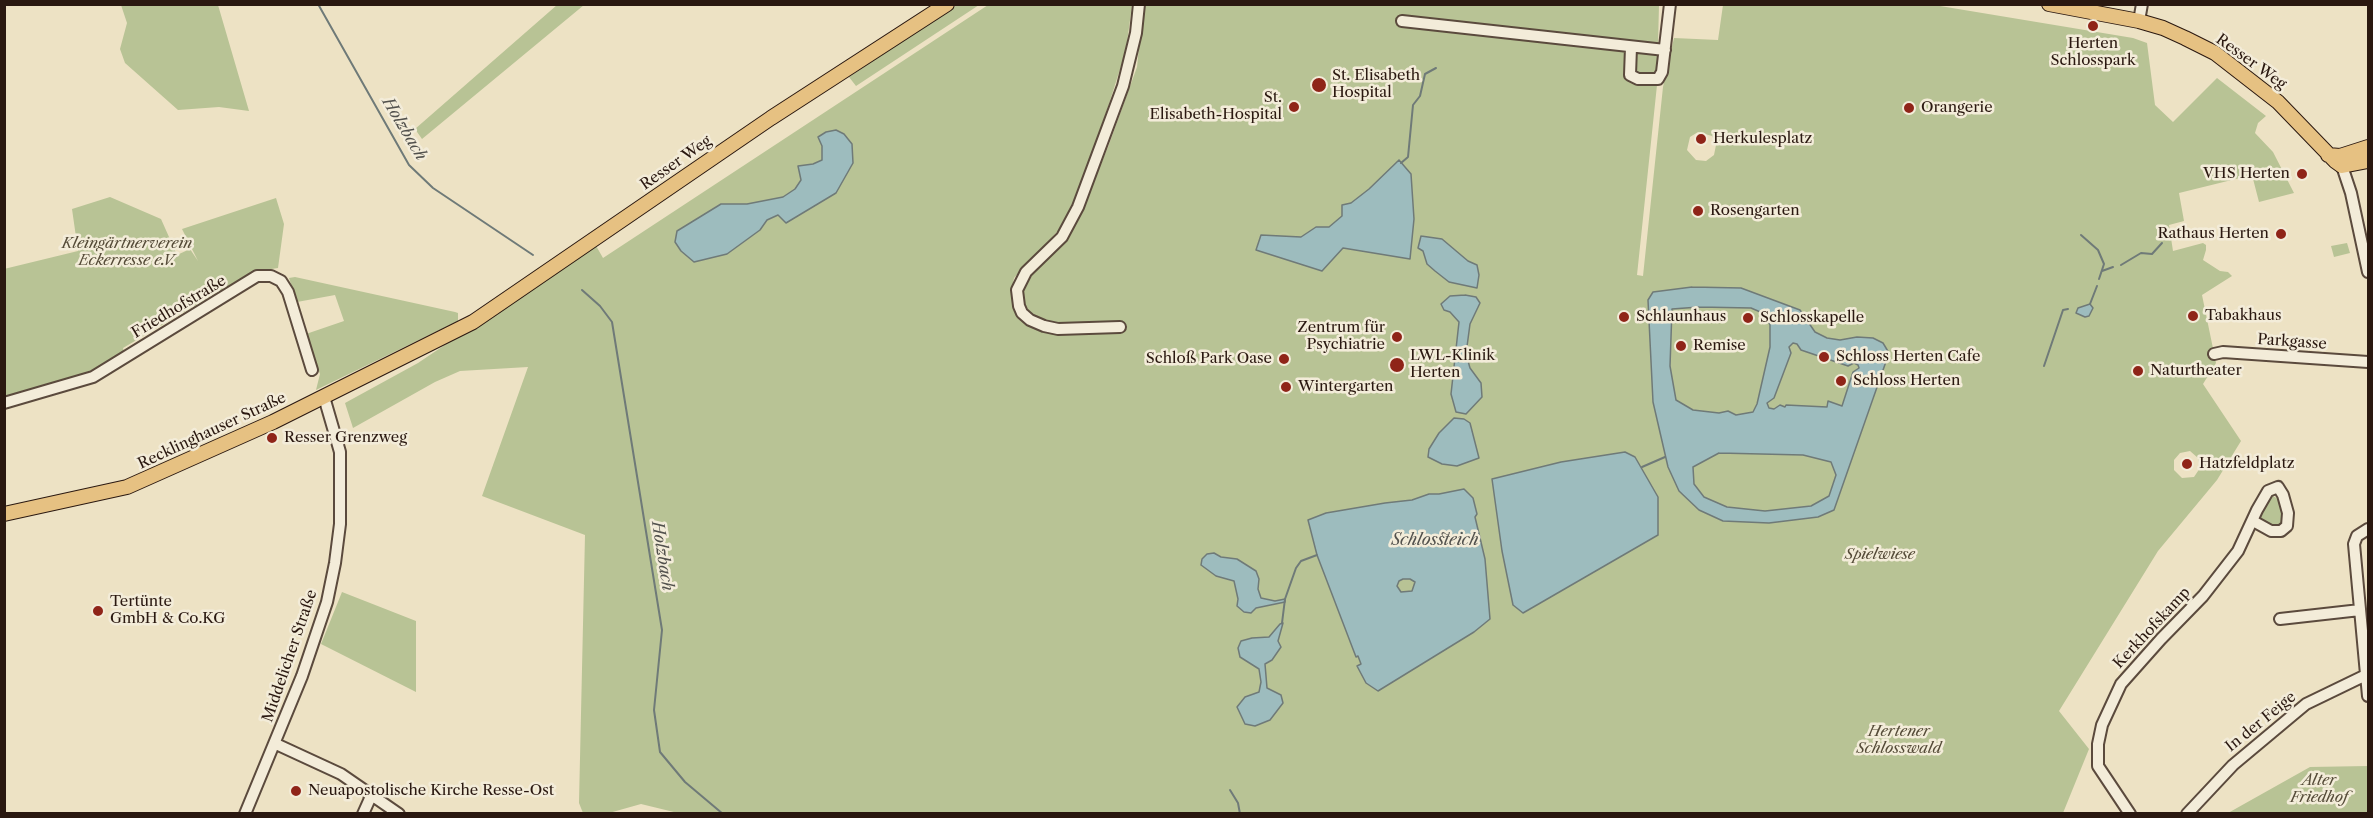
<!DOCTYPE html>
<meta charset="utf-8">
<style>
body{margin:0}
#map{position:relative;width:2373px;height:818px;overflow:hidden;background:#ede2c4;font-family:"Libre Caslon Text",serif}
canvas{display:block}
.frame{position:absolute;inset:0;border:6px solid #2a1810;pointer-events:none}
</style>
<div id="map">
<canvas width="2373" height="818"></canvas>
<div class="frame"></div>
</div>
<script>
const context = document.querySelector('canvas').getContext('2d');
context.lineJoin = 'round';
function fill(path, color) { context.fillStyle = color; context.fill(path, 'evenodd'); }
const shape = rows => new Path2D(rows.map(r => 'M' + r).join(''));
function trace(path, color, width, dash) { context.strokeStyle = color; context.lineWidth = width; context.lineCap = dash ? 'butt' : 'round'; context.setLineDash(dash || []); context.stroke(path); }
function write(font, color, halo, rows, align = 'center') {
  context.font = font + ' "Libre Caslon Text",serif'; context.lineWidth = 5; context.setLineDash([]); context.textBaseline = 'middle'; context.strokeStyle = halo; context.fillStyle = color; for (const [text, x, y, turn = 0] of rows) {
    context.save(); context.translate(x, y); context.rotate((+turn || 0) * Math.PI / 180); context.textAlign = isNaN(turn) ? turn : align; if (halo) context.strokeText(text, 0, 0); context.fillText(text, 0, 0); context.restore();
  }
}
fill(shape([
 [171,5,174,6,218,5,249,111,219,107,178,110,125,63,120,49,127,23,121,5],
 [557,5,584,5,422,139,415,129],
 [957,5,979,5,856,86,849,77],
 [988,5,1132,5,1126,50,1109,104,1068,220,1014,278,1012,289,1026,282,1075,226,1108,147,1137,67,1143,5,1659,5,1657,85,1637,275,1643,276,1663,87,1674,38,1718,40,1723,5,1934,5,2133,38,2147,43,2155,105,2173,122,2217,78,2266,116,2258,123,2255,133,2273,152,2294,193,2259,202,2252,175,2179,193,2184,221,2169,225,2173,251,2203,243,2206,245,2206,250,2203,260,2220,271,2228,272,2232,276,2202,295,2216,363,2203,384,2241,441,2217,480,2158,551,2059,711,2089,749,2063,813,682,814,641,804,609,813,583,813,579,803,585,535,482,496,528,367,460,371,435,382,353,428,345,403,418,363,595,244,603,258],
 [1698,132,1712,136,1716,145,1714,155,1706,161,1696,160,1687,150,1690,137],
 [2190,451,2198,458,2200,468,2194,477,2182,478,2174,470,2174,460,2180,453],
 [110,197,161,219,177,255,190,249,198,261,182,229,276,198,284,224,278,268,252,272,123,348,125,355,92,373,5,398,4,269,78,251,72,209],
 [2347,243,2350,253,2334,257,2331,246],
 [295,277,455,312,458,313,458,321,316,390,320,374,306,334,344,321,335,295,297,302,289,278],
 [2273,496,2280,500,2283,510,2284,523,2277,528,2259,522,2258,516],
 [342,592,416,621,416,692,321,644],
 [2368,766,2368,813,2228,813,2310,767]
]), '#b8c395');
const water = shape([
 [836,130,844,134,852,144,853,163,836,193,786,223,778,215,767,220,760,230,727,254,694,262,681,251,675,242,677,231,721,204,747,204,783,197,795,189,801,180,798,166,813,164,822,160,822,146,818,137,826,132,836,130],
 [1399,160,1411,174,1414,219,1410,259,1343,248,1322,271,1256,250,1261,235,1301,237,1316,227,1329,227,1342,216,1342,205,1351,203,1369,189,1399,160],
 [1421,236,1442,239,1468,261,1477,265,1479,275,1477,288,1449,282,1435,271,1427,264,1423,251,1418,248,1421,236],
 [1692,287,1741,288,1800,310,1815,332,1827,338,1840,340,1857,337,1873,338,1883,343,1889,353,1834,510,1818,517,1769,523,1723,521,1699,510,1679,491,1668,467,1653,402,1648,300,1653,292,1692,287],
 [1699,307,1751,308,1765,314,1770,325,1770,347,1757,404,1753,412,1736,415,1728,411,1719,413,1693,410,1676,400,1670,366,1672,309,1699,307],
 [1793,343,1797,344,1801,350,1848,366,1854,363,1858,365,1859,368,1853,372,1842,406,1828,401,1827,407,1786,405,1785,407,1780,405,1774,409,1769,408,1767,403,1774,398,1791,353,1789,347,1793,343],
 [1719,453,1803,455,1831,462,1836,475,1829,496,1811,506,1765,511,1727,507,1704,497,1694,484,1693,467,1719,453],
 [1465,295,1476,297,1480,303,1470,324,1466,354,1470,368,1481,383,1482,397,1466,414,1456,412,1451,394,1459,322,1450,312,1444,310,1441,304,1450,296,1465,295],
 [2090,304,2093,308,2089,316,2085,317,2076,313,2078,308,2090,304],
 [1454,418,1464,419,1470,423,1479,458,1457,466,1442,464,1428,457,1429,449,1439,433,1454,418],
 [1625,452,1635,457,1658,497,1658,535,1523,613,1513,605,1502,551,1492,479,1561,462,1625,452],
 [1464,489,1473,498,1477,514,1475,517,1485,559,1490,619,1474,632,1378,691,1366,683,1357,666,1361,664,1358,656,1356,657,1317,555,1308,520,1326,513,1385,503,1412,500,1429,494,1439,494,1464,489],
 [1403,579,1410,579,1415,582,1412,591,1401,592,1397,586,1399,581,1403,579],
 [1214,553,1221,557,1237,559,1256,571,1259,579,1258,589,1261,598,1275,601,1285,599,1285,602,1256,608,1251,613,1244,612,1237,606,1238,599,1234,581,1216,576,1201,565,1202,559,1207,554,1214,553],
 [1283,623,1278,641,1281,647,1272,660,1265,664,1267,688,1281,695,1283,703,1270,720,1255,726,1245,724,1237,707,1245,697,1259,692,1261,682,1259,669,1240,657,1238,648,1241,641,1252,638,1269,637,1280,624,1283,623]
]);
fill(water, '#9dbcbe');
trace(water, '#6f7a78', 1.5);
trace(shape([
 [318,4,409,165,433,188,533,255],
 [1401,163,1408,157,1413,105,1420,96,1425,74,1436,68],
 [2081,235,2098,250,2104,264,2099,279],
 [2121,265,2141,253,2152,254,2162,243],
 [2102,271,2113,267],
 [582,290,600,306,612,322,662,630,654,710,660,752,685,782,723,814],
 [2090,304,2097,286],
 [2044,366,2063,310,2068,309],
 [1642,467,1665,457],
 [1282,623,1285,599,1296,568,1301,561,1317,555],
 [1230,790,1238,803,1240,814]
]), '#6f7a78', 2);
const minor = shape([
 [1402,21,1665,50],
 [2139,21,2142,4],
 [1631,47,1630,75,1638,79,1658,79,1662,72,1670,4],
 [2342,166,2351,193,2368,272],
 [1120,327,1058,329,1044,326,1030,320,1022,313,1019,306,1017,290,1026,272,1062,237,1078,207,1123,86,1136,33,1139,4],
 [2214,354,2223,352,2368,362],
 [4,403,93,377,257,276,271,276,281,281,288,292,312,370],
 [2368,529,2357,536,2354,544,2368,696],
 [2280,619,2360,610],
 [276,744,341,774,399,814],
 [245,814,302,676,327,602,335,563,340,524,340,452,324,397],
 [363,814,372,794],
 [2130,814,2098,766,2098,744,2102,725,2121,684,2161,639,2203,596,2238,551,2257,510,2268,491,2278,487,2283,495,2288,513,2287,526,2281,531,2271,531,2253,521],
 [2187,814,2233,765,2306,704,2368,674]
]);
const major = shape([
 [2049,4,2139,21,2163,28,2185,38,2215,53,2278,102,2335,161,2342,166,2368,161],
 [2328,155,2340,156,2368,147],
 [4,514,127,487,273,422,473,322,771,118,947,4]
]);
trace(minor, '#5b4a3d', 14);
trace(major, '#2a1810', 16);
trace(minor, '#f3ecd9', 10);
trace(major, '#e6c182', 14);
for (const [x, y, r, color] of [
 [2093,26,6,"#8f2418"],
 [1319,85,8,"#8f2418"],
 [1294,107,6,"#8f2418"],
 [1909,108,6,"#8f2418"],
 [1701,139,6,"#8f2418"],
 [2302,174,6,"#8f2418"],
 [1698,211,6,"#8f2418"],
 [2281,234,6,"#8f2418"],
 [2193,316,6,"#8f2418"],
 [1624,317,6,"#8f2418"],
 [1748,318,6,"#8f2418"],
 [1397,337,6,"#8f2418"],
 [1681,346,6,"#8f2418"],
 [1824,357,6,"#8f2418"],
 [1284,359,6,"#8f2418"],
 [1397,365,8,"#8f2418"],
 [2138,371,6,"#8f2418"],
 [1841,381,6,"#8f2418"],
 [1286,387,6,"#8f2418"],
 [272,438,6,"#8f2418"],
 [2187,464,6,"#8f2418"],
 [98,611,6,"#8f2418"],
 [296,791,6,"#8f2418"]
]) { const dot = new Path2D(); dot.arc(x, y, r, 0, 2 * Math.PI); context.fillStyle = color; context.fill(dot); trace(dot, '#f3ecd9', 2); }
write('15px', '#2a1810', '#f3ecd9', [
 ["Herten",2093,44,"center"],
 ["Schlosspark",2093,61,"center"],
 ["St. Elisabeth",1332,76],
 ["Hospital",1332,93],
 ["St.",1282,98,"right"],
 ["Elisabeth-Hospital",1282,115,"right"],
 ["Orangerie",1921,108],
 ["Herkulesplatz",1713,139],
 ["VHS Herten",2290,174,"right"],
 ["Rosengarten",1710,211],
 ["Rathaus Herten",2269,234,"right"],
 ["Tabakhaus",2205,316],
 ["Schlaunhaus",1636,317],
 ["Schlosskapelle",1760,318],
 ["Zentrum für",1385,328,"right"],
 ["Psychiatrie",1385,345,"right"],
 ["Remise",1693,346],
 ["LWL-Klinik",1410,356],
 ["Herten",1410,373],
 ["Schloss Herten Cafe",1836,357],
 ["Schloß Park Oase",1272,359,"right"],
 ["Naturtheater",2150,371],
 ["Schloss Herten",1853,381],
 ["Wintergarten",1298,387],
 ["Resser Grenzweg",284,438],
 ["Hatzfeldplatz",2199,464],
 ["Tertünte",110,602],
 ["GmbH & Co.KG",110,619],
 ["Neuapostolische Kirche Resse-Ost",308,791]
], 'left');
write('15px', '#2a1810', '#f3ecd9', [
 ["Resser Weg",2251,62,36],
 ["Resser Weg",676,163,-35],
 ["Friedhofstraße",179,307,-31],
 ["Parkgasse",2292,342,4],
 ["Recklinghauser Straße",212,431,-25],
 ["Kerkhofskamp",2152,628,-47],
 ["Middelicher Straße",290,656,-71],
 ["In der Feige",2261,722,-39]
]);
write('italic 15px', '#554b38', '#f3ecd9', [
 ["Kleingärtnerverein",127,244],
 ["Eckerresse e.V.",127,261],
 ["Spielwiese",1880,555],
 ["Hertener",1899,732],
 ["Schlosswald",1899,749],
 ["Alter",2319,781],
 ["Friedhof",2319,798]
]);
write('italic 16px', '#52514d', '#f3ecd9', [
 ["Holzbach",404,129,59],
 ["Schlossteich",1435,540],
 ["Holzbach",662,556,81]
]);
</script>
